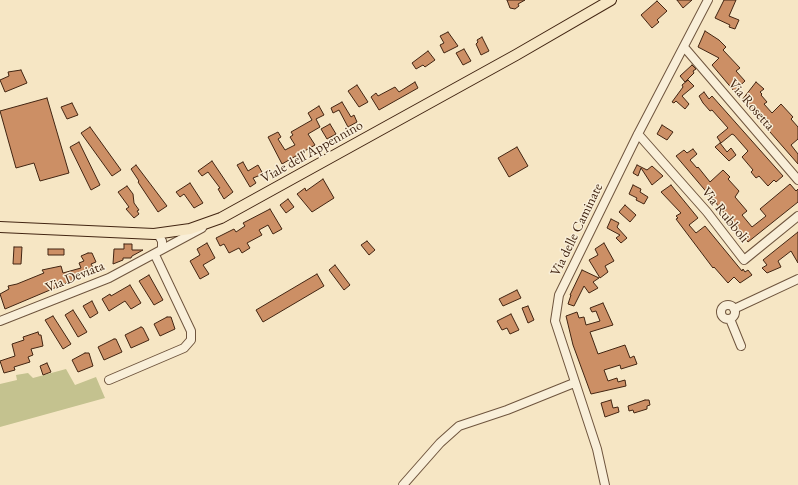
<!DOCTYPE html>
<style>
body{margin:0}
canvas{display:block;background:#f6e6c4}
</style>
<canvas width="798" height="485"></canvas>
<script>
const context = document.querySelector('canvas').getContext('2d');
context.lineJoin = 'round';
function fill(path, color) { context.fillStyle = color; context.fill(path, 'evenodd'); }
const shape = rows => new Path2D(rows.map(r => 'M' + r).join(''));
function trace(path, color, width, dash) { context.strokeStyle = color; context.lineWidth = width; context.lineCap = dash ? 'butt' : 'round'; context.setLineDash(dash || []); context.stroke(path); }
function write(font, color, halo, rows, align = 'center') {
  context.font = font + ' "EB Garamond",serif'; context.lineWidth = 3; context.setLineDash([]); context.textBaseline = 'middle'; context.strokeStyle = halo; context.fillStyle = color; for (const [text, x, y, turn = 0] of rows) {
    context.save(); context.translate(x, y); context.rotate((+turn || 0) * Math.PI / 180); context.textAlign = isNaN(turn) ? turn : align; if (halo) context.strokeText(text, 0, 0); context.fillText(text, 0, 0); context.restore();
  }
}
fill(shape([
 [66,369,75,385,96,377,105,398,0,427,0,384,17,380,16,375,28,373,33,378]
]), '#c4c28f');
const building = shape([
 [507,0,525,0,518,4,519,6,515,9,510,8,507,0],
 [677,0,692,0,683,8,677,0],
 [724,0,736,0,729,16,739,20,735,29,729,27,730,25,715,18,724,0],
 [657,1,667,11,657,20,659,22,652,28,641,15,657,1],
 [705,31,719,40,726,47,723,50,740,68,736,71,745,81,734,91,712,65,719,58,698,47,705,31],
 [448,32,458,46,444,53,440,45,444,43,440,36,448,32],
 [482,37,489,51,481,55,476,44,478,42,477,40,482,37],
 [464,49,471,61,463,65,456,53,464,49],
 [428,51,435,60,425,67,423,65,416,69,412,63,428,51],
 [692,65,696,69,693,71,694,73,685,82,680,76,692,65],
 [21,70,27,83,5,92,0,80,9,76,8,72,21,70],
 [688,80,694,86,682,96,689,104,685,109,676,101,674,103,672,102,683,87,682,85,688,80],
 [415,82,418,88,379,110,371,97,376,93,378,96,395,87,399,92,415,82],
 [756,82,764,89,760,92,762,94,761,95,767,102,764,104,772,113,781,104,793,117,791,119,798,127,798,139,791,145,798,154,798,164,742,100,756,82],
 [357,85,368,102,359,107,348,91,357,85],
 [704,92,709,99,712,96,783,176,776,182,774,180,768,186,759,176,756,178,751,172,753,170,742,157,748,151,734,135,732,134,721,143,717,137,728,128,712,110,710,111,703,103,699,96,704,92],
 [47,98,69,173,40,181,34,163,16,168,0,111,47,98],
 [342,102,351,117,354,115,357,122,348,127,339,110,333,113,331,108,342,102],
 [72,103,78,115,67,119,61,107,72,103],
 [319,106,324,115,316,119,320,127,308,134,315,145,282,164,268,137,278,132,281,137,278,139,285,150,295,145,290,137,293,135,291,132,312,120,308,113,319,106],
 [330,124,336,134,327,139,321,129,330,124],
 [662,125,673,132,667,140,657,134,662,125],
 [90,127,121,170,112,176,81,133,90,127],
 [79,142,100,185,91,190,70,147,79,142],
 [720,143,727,152,731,148,736,155,729,161,715,147,720,143],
 [517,147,528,166,509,177,498,158,517,147],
 [693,149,697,154,690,160,697,168,698,167,710,182,723,170,730,177,728,179,739,191,735,197,747,211,742,215,752,227,766,216,760,209,790,184,796,191,798,189,798,202,748,242,733,223,730,225,723,217,726,215,676,156,684,150,687,153,693,149],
 [212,161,233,192,224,199,218,189,220,188,208,172,202,176,198,171,212,161],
 [243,162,248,171,258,165,263,174,253,178,256,183,250,187,237,165,243,162],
 [136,165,167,206,158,212,138,182,139,181,131,169,136,165],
 [637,165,647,170,652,166,663,176,652,185,641,168,638,176,633,173,637,165],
 [323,179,334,198,312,212,297,194,305,188,306,191,323,179],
 [190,183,203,203,194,208,184,194,180,197,176,192,190,183],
 [633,185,641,189,640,192,648,197,644,204,636,200,637,198,629,194,633,185],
 [671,185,698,218,689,225,696,233,705,226,742,271,743,269,745,272,748,270,752,275,740,283,734,277,728,283,714,267,713,268,676,219,678,218,676,216,681,213,661,192,671,185],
 [127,186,133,194,134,203,139,210,137,211,139,214,134,218,126,209,129,207,118,192,127,186],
 [288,199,294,207,286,213,280,205,288,199],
 [625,205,636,215,630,222,619,212,625,205],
 [270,209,282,229,273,234,268,225,259,230,262,235,247,243,250,248,242,253,239,248,229,253,224,244,220,246,216,238,234,229,236,232,245,226,243,223,270,209],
 [611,219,619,223,617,227,627,238,621,243,616,238,620,235,607,228,611,219],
 [798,232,798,263,791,251,778,261,781,267,767,273,762,268,767,265,763,260,798,232],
 [367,241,375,250,369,255,361,245,367,241],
 [207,243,215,258,203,265,209,274,200,279,190,261,200,255,197,249,207,243],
 [604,243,614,261,605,266,608,272,600,278,589,260,598,255,595,249,604,243],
 [124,244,132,244,132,250,143,250,132,256,131,258,123,258,123,260,113,264,114,249,124,249,124,244],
 [14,247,22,247,21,264,13,264,14,247],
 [48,249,64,249,64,255,48,255,48,249],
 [88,253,92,253,96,262,91,264,95,271,5,309,0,294,9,289,8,286,17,284,44,273,42,270,61,266,63,273,81,268,79,263,84,261,81,256,88,253],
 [335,265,350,285,344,290,329,270,335,265],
 [582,270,599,278,593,282,598,288,589,293,584,286,574,306,568,304,571,295,570,295,582,270],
 [317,274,324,286,263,322,256,310,317,274],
 [149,275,163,300,154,305,139,281,149,275],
 [130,285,141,303,131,309,125,301,109,311,102,299,110,294,111,296,130,285],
 [517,290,521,298,503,306,499,299,517,290],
 [92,301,98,313,90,318,83,306,92,301],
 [603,303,613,325,590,332,598,354,625,345,630,358,634,356,637,364,621,369,620,365,604,370,608,381,617,378,618,382,625,380,626,386,591,394,573,345,566,316,577,312,579,318,584,317,586,325,600,321,596,311,592,312,590,308,603,303],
 [528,306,534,320,528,323,522,308,528,306],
 [73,310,87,332,78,337,65,315,73,310],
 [511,314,519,330,510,334,507,328,502,330,497,321,511,314],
 [53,316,71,344,63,349,45,320,53,316],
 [167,317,171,317,175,329,160,336,154,324,167,317],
 [141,327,143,328,149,340,131,348,125,335,141,327],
 [38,332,39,335,41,335,43,346,31,349,33,355,28,357,30,362,14,367,15,370,4,373,0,361,15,356,12,344,24,340,23,337,38,332],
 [114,339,116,339,122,352,104,360,98,347,114,339],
 [85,353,89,353,93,366,78,372,72,360,85,353],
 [47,363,51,372,43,375,40,366,47,363],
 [611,400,613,408,618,407,619,412,605,417,601,403,611,400],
 [645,400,649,400,650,405,647,406,647,409,634,413,633,410,629,411,628,406,645,400]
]);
fill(building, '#cc8f65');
trace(building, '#422512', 1);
const minor = shape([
 [684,47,798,180],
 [638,134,707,212,744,260,798,216],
 [154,234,159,236,162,241,162,249],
 '721 312a7 7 0 1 1 14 0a7 7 0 1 1-14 0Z',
 [734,309,798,279],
 [730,319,741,346],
 [0,321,109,278,202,228],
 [109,380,184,348,191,340,191,331,155,255],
 [403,485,440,443,459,426,507,410,574,383],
 [605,485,597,449,555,321,559,295,638,134,708,0]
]);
const major = shape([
 [0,227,154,234,190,229,221,218,516,55,611,0]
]);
trace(minor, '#6f553e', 10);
trace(major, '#422512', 12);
trace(minor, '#f9efd9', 8);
trace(major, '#f6e6c4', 10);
write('14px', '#422512', '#f9efd9', [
 ["Via Rosetta",751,105,49],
 ["Viale dell'Appennino",312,152,-29],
 ["Via Rubboli",725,215,51],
 ["Via delle Caminate",577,230,-64],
 ["Via Deviata",75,277,-22]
]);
</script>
